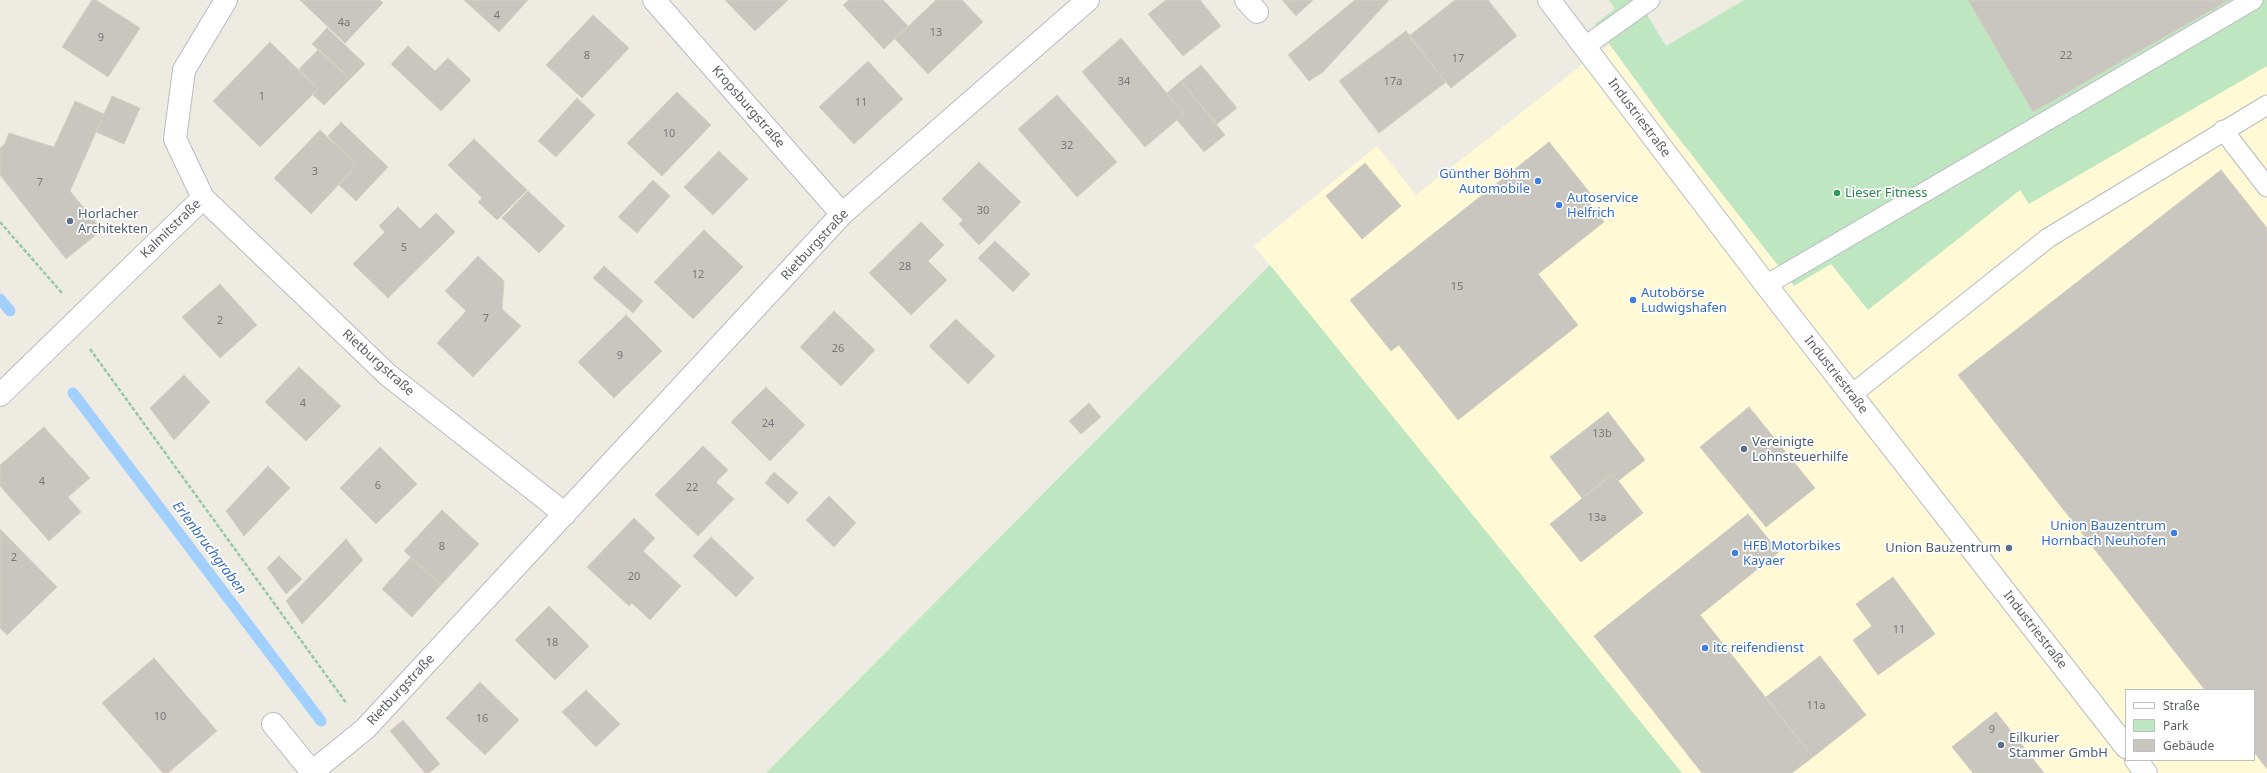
<!DOCTYPE html>
<meta charset="utf-8">
<style>
body{margin:0}
#map{position:relative;width:2267px;height:773px;overflow:hidden;background:#eeece2;font-family:"Noto Sans",sans-serif}
canvas{display:block}
.legend{position:absolute;left:2125px;top:689px;width:130px;height:72px;box-sizing:border-box;background:#fff;border:1px solid #bdbfc1;margin:0;padding:5px 7px;list-style:none;font-size:12px;color:#5b5e64}
.legend li{display:flex;align-items:center;gap:8px;height:20px}
.legend b{width:20px;border:1px solid #bdbfc1}
</style>
<div id="map">
<canvas width="2267" height="773"></canvas>
<ul class="legend">
<li><b style="height:5px;background:#fff"></b>Straße</li>
<li><b style="height:11px;background:#bee7c1"></b>Park</li>
<li><b style="height:11px;background:#c9c6bf"></b>Gebäude</li>
</ul>
</div>
<script>
const context = document.querySelector('canvas').getContext('2d');
context.lineJoin = 'round';
function fill(path, color) { context.fillStyle = color; context.fill(path, 'evenodd'); }
const shape = rows => new Path2D(rows.map(r => 'M' + r).join(''));
function trace(path, color, width, dash) { context.strokeStyle = color; context.lineWidth = width; context.lineCap = dash ? 'butt' : 'round'; context.setLineDash(dash || []); context.stroke(path); }
function write(font, color, halo, rows, align = 'center') {
  context.font = font + ' "Noto Sans",sans-serif'; context.lineWidth = 3.5; context.setLineDash([]); context.textBaseline = 'middle'; context.strokeStyle = halo; context.fillStyle = color; for (const [text, x, y, turn = 0] of rows) {
    context.save(); context.translate(x, y); context.rotate((+turn || 0) * Math.PI / 180); context.textAlign = isNaN(turn) ? turn : align; if (halo) context.strokeText(text, 0, 0); context.fillText(text, 0, 0); context.restore();
  }
}
fill(shape([
 [2267,0,2267,773,1682,773,1254,246,1377,146,1416,195,1582,65,1610,45,1666,122],
 [2126,690,2254,690,2254,760,2126,760]
]), '#fff9d6');
fill(shape([
 [1609,0,1638,0,1666,46,1744,0,2267,0,2267,66,2029,204,2020,190,1868,310,1831,264,1794,286,1666,122,1595,24,1615,9],
 [1270,265,1682,773,766,773]
]), '#bee7c1');
trace(shape([
 [0,299,10,311],
 [73,393,321,721]
]), '#a1cfff', 11);
const building = shape([
 [92,0,96,0,140,28,108,77,62,47,92,0],
 [300,0,380,0,383,3,345,43,300,0],
 [464,0,528,0,499,32,464,0],
 [725,0,788,0,755,31,725,0],
 [849,0,883,0,908,26,884,49,843,5,849,0],
 [936,0,962,0,983,22,928,74,895,39,936,0],
 [1166,0,1200,0,1221,26,1183,56,1148,14,1166,0],
 [1282,0,1313,0,1296,16,1282,0],
 [1355,0,1389,0,1323,72,1309,81,1288,55,1355,0],
 [1455,0,1488,0,1517,36,1451,88,1409,36,1455,0],
 [1968,0,2229,0,2033,112,1968,0],
 [593,15,629,48,582,98,546,65,593,15],
 [327,28,365,64,350,79,312,44,327,28],
 [1406,31,1446,82,1379,133,1339,81,1406,31],
 [1121,38,1184,114,1145,147,1082,72,1121,38],
 [270,42,318,89,260,147,213,101,270,42],
 [408,46,435,71,448,58,471,80,441,111,391,64,408,46],
 [319,49,350,79,324,105,312,94,318,89,299,69,319,49],
 [868,61,903,99,854,144,819,107,868,61],
 [1201,65,1237,108,1217,124,1181,81,1201,65],
 [1181,81,1225,135,1204,152,1177,120,1184,114,1167,93,1181,81],
 [677,92,711,125,662,176,627,143,677,92],
 [1057,95,1117,162,1077,197,1018,129,1057,95],
 [112,96,140,108,124,144,96,132,112,96],
 [577,98,595,115,556,157,538,141,577,98],
 [75,101,104,114,70,191,102,230,66,259,0,175,0,148,4,145,9,133,54,147,75,101],
 [341,122,388,167,356,201,338,184,357,165,328,136,341,122],
 [320,130,357,165,311,214,274,178,320,130],
 [474,139,527,190,497,220,478,202,482,198,448,165,474,139],
 [1549,142,1590,193,1585,197,1604,222,1538,274,1578,325,1458,420,1399,345,1391,351,1350,300,1549,142],
 [719,151,748,179,713,215,684,187,719,151],
 [979,162,1021,202,979,245,959,224,963,220,942,199,979,162],
 [1365,163,1401,206,1362,239,1326,196,1365,163],
 [2221,170,2267,228,2267,769,2254,752,2254,690,2205,690,1958,375,2221,170],
 [653,180,670,196,637,233,618,217,653,180],
 [528,191,565,226,539,253,502,218,528,191],
 [398,207,420,229,436,213,455,232,388,298,353,264,385,232,379,226,398,207],
 [921,222,944,245,928,261,947,280,911,315,869,273,921,222],
 [704,230,743,267,693,319,654,282,704,230],
 [995,241,1030,274,1013,292,978,258,995,241],
 [478,256,504,281,502,309,521,326,473,377,437,343,466,311,445,291,478,256],
 [604,266,643,301,633,313,593,278,604,266],
 [220,284,257,325,220,358,182,317,220,284],
 [834,311,875,350,841,386,800,347,834,311],
 [626,315,662,351,614,398,578,362,626,315],
 [956,319,995,356,968,384,929,346,956,319],
 [299,367,341,406,306,441,265,402,299,367],
 [184,375,210,402,174,440,150,408,184,375],
 [766,387,805,425,770,461,731,422,766,387],
 [1089,403,1101,417,1081,434,1069,421,1089,403],
 [1749,407,1815,488,1766,527,1700,447,1749,407],
 [1608,412,1645,460,1618,481,1613,474,1582,498,1550,457,1608,412],
 [44,427,90,478,68,497,81,512,49,541,0,486,0,465,44,427],
 [703,446,728,470,716,482,734,499,698,536,655,495,703,446],
 [380,447,417,484,376,524,340,488,380,447],
 [268,466,290,488,244,536,226,511,268,466],
 [774,472,798,493,788,504,765,483,774,472],
 [1613,474,1643,513,1581,562,1550,524,1613,474],
 [829,496,856,523,834,547,806,520,829,496],
 [442,510,479,544,441,585,404,551,442,510],
 [1748,514,1779,552,1700,615,1813,757,1792,773,1702,773,1594,636,1748,514],
 [634,518,655,538,643,551,681,586,650,620,632,603,629,606,587,567,634,518],
 [0,529,57,587,7,635,0,628,0,529],
 [711,537,754,578,736,597,693,556,711,537],
 [346,539,363,560,302,624,286,601,346,539],
 [279,556,302,579,286,594,267,568,279,556],
 [411,557,441,585,412,617,382,589,411,557],
 [1893,577,1935,634,1878,675,1853,640,1872,626,1856,604,1893,577],
 [549,606,589,646,555,680,515,640,549,606],
 [1820,656,1866,715,1813,757,1766,697,1820,656],
 [154,658,217,731,168,773,163,773,102,703,154,658],
 [480,682,519,720,485,755,446,718,480,682],
 [586,690,620,724,596,747,562,712,586,690],
 [1996,712,2044,773,1973,773,1952,747,1996,712],
 [403,720,440,764,429,773,425,773,390,731,403,720]
]);
fill(building, '#c9c6bf');
trace(building, '#d3cfc0', 1);
const lane = shape([
 [1584,47,1650,0],
 [2223,130,2267,187],
 [1766,285,2253,0],
 [1851,395,2048,238,2267,105]
]);
const street = shape([
 [654,0,842,214],
 [1246,0,1257,12],
 [1549,0,1766,285,2126,747],
 [203,198,388,375,565,514],
 [0,395,203,198,175,139,184,70,226,0],
 [273,724,312,772,365,729,842,214,1088,0],
 [2136,760,2146,773]
]);
trace(lane, '#b8babf', 21);
trace(street, '#b8babf', 24);
trace(shape([
 [0,222,62,293],
 [90,349,347,704]
]), '#96c8a8', 2.5, [4, 2]);
trace(lane, '#fff', 19);
trace(street, '#fff', 22);
for (const [x, y, r, color] of [
 [1538,181,4,"#3f7fe0"],
 [1837,193,4,"#2e9e5b"],
 [1559,205,4,"#3f7fe0"],
 [70,221,4,"#5c6f8a"],
 [1633,300,4,"#3f7fe0"],
 [1744,449,4,"#5c6f8a"],
 [2174,533,4,"#3f7fe0"],
 [2009,548,4,"#5c6f8a"],
 [1735,553,4,"#3f7fe0"],
 [1705,648,4,"#3f7fe0"],
 [2001,745,4,"#5c6f8a"]
]) { const dot = new Path2D(); dot.arc(x, y, r, 0, 2 * Math.PI); context.fillStyle = color; context.fill(dot); trace(dot, '#fff', 1.5); }
write('11px', '#76787b', null, [
 ["4",497,16],
 ["4a",344,23],
 ["13",936,33],
 ["9",101,38],
 ["8",587,56],
 ["22",2066,56],
 ["17",1458,59],
 ["34",1124,82],
 ["17a",1393,82],
 ["1",262,97],
 ["11",861,103],
 ["10",669,134],
 ["32",1067,146],
 ["3",315,172],
 ["7",40,183],
 ["30",983,211],
 ["5",404,248],
 ["28",905,267],
 ["12",698,275],
 ["15",1457,287],
 ["7",486,319],
 ["2",220,321],
 ["26",838,349],
 ["9",620,356],
 ["4",303,404],
 ["24",768,424],
 ["13b",1602,434],
 ["4",42,482],
 ["6",378,486],
 ["22",692,488],
 ["13a",1597,518],
 ["8",442,547],
 ["2",14,558],
 ["20",634,577],
 ["11",1899,630],
 ["18",552,643],
 ["11a",1816,706],
 ["10",160,717],
 ["16",482,719],
 ["9",1992,730]
]);
write('13px', '#5b5e64', '#fff', [
 ["Kropsburgstraße",748,107,49],
 ["Industriestraße",1639,118,53],
 ["Kalmitstraße",171,229,-44],
 ["Rietburgstraße",815,245,-47],
 ["Rietburgstraße",378,363,42],
 ["Industriestraße",1836,375,52],
 ["Industriestraße",2035,630,52],
 ["Rietburgstraße",401,690,-47]
]);
write('13px', '#366cbe', '#fff', [
 ["Günther Böhm",1530,174,"right"],
 ["Automobile",1530,189,"right"],
 ["Autoservice",1567,198],
 ["Helfrich",1567,213],
 ["Autobörse",1641,293],
 ["Ludwigshafen",1641,308],
 ["Union Bauzentrum",2166,526,"right"],
 ["Hornbach Neuhofen",2166,541,"right"],
 ["HFB Motorbikes",1743,546],
 ["Kayaer",1743,561],
 ["itc reifendienst",1713,648]
], 'left');
write('13px', '#27864d', '#fff', [
 ["Lieser Fitness",1845,193]
], 'left');
write('13px', '#4e5e75', '#fff', [
 ["Horlacher",78,214],
 ["Architekten",78,229],
 ["Vereinigte",1752,442],
 ["Lohnsteuerhilfe",1752,457],
 ["Union Bauzentrum",2001,548,"right"],
 ["Eilkurier",2009,738],
 ["Stammer GmbH",2009,753]
], 'left');
write('italic 14px', '#3e72be', '#fff', [
 ["Erlenbruchgraben",209,548,53]
]);
</script>
